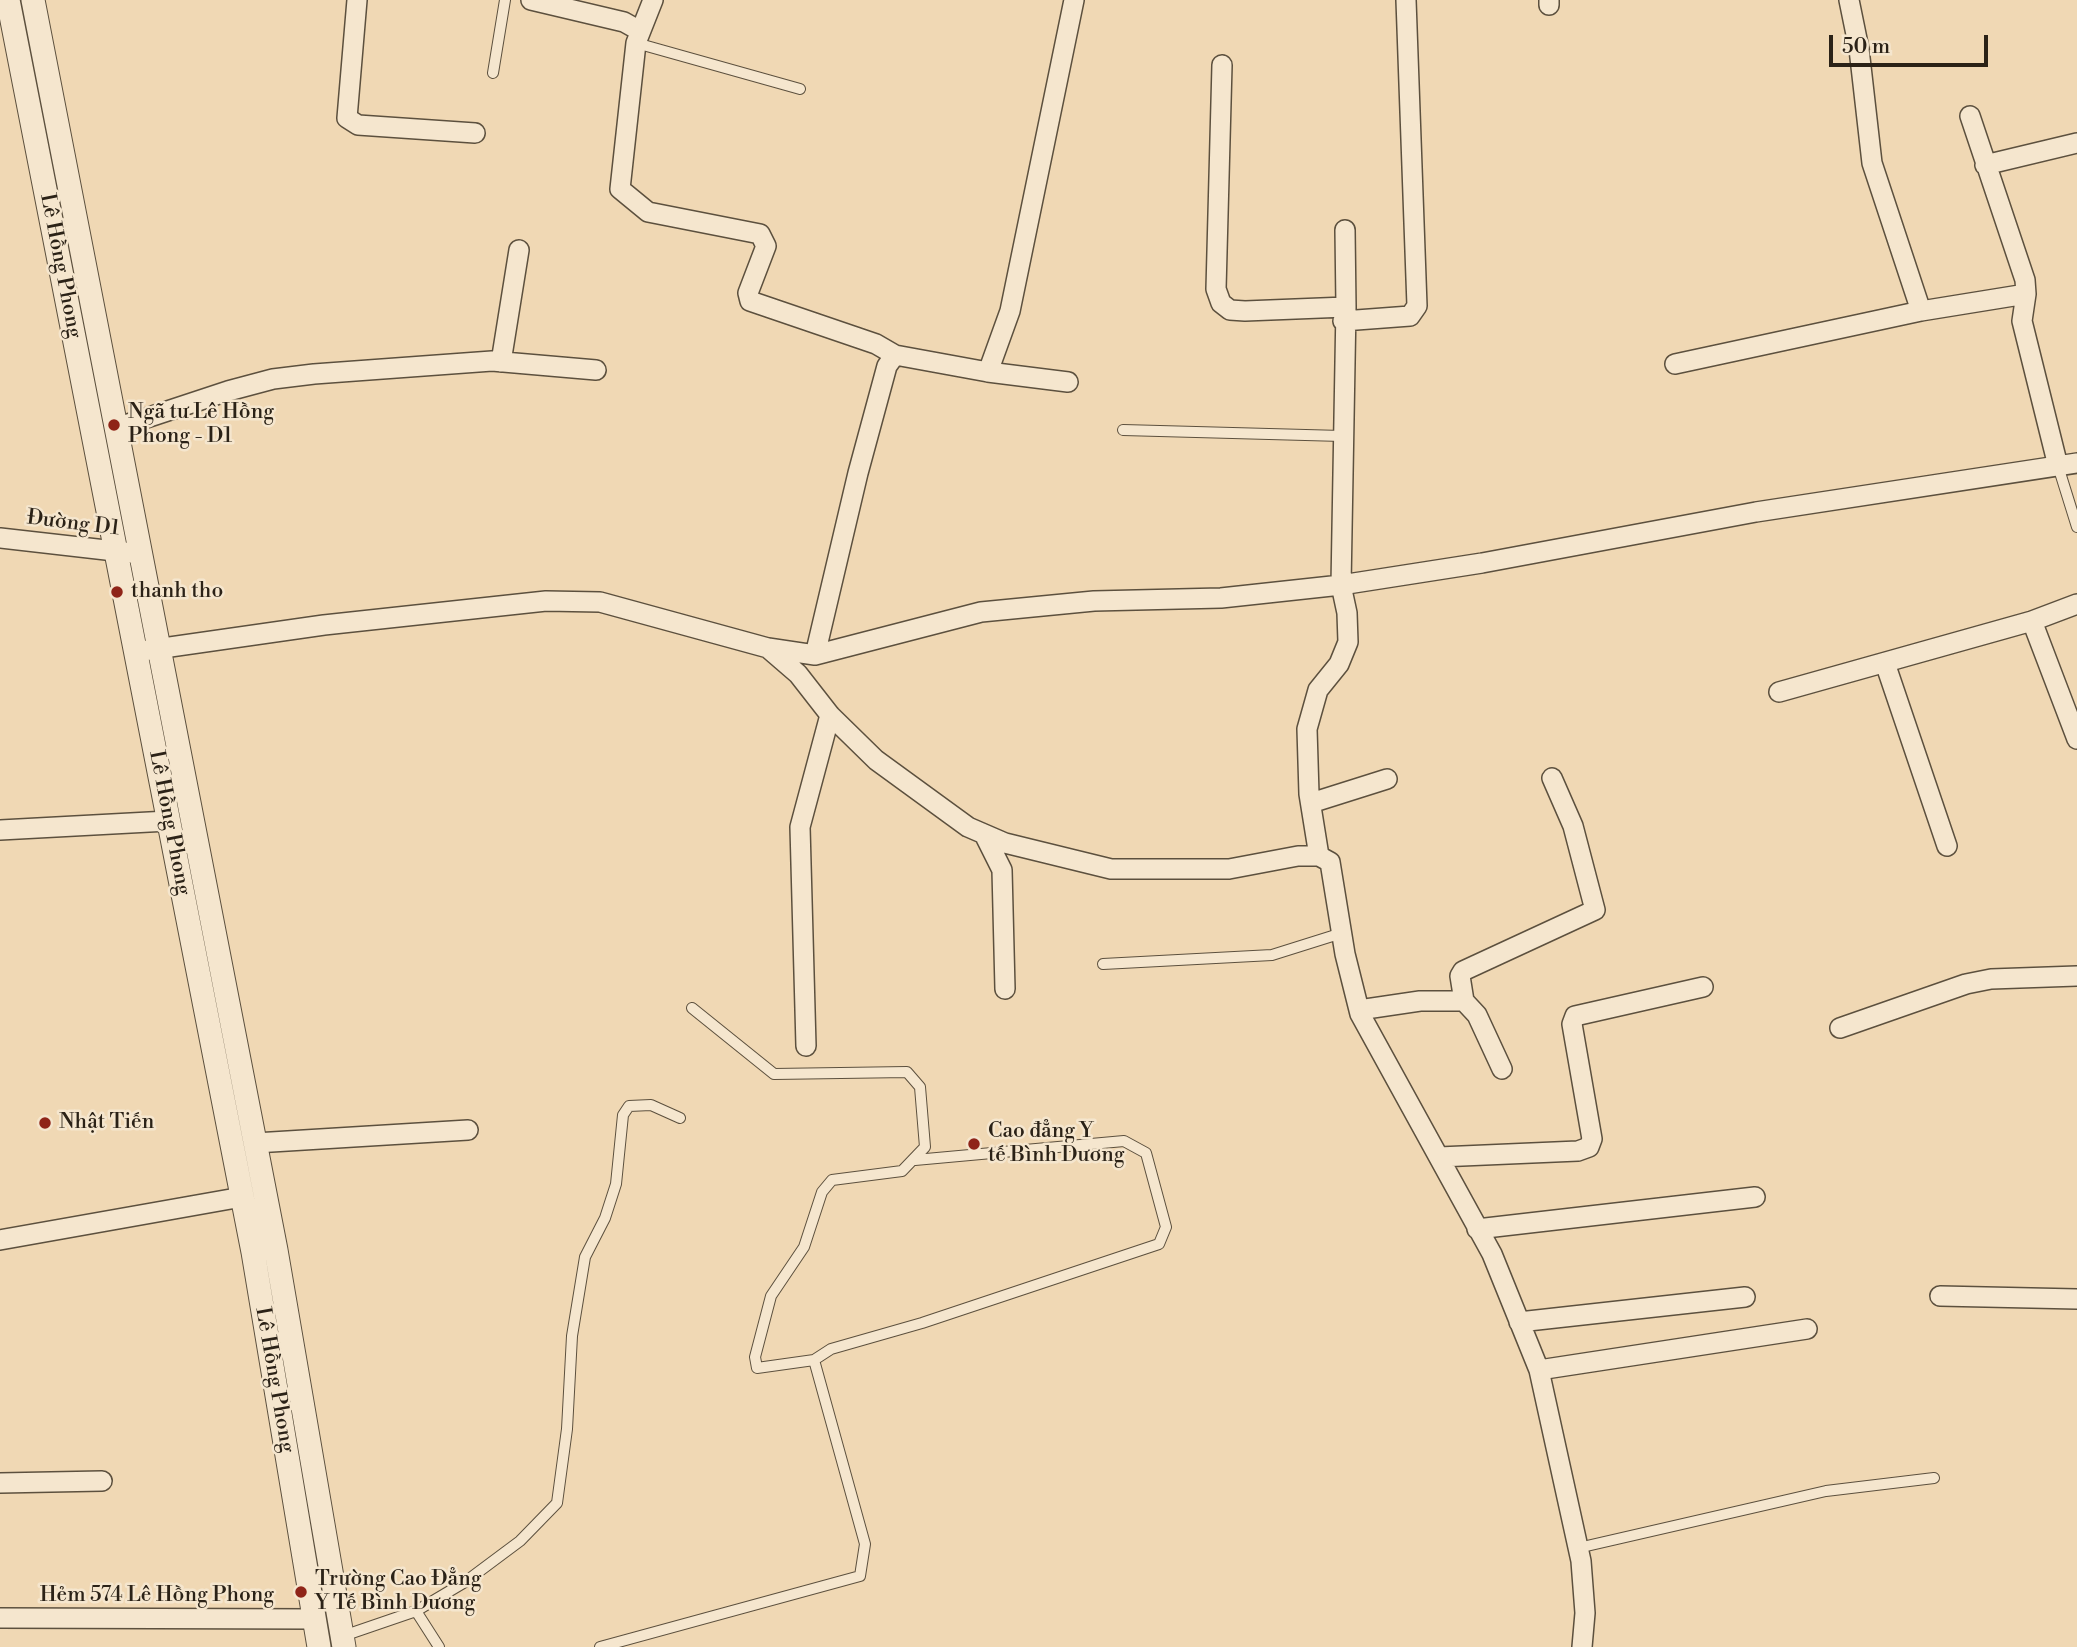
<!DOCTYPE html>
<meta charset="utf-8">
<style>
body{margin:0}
#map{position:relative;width:2077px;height:1647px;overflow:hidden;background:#f0d8b4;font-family:"Libre Bodoni",serif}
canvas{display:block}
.scale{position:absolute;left:1829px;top:35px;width:159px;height:32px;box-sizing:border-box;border:4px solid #2b2217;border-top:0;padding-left:9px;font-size:21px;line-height:24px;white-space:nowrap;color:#2b2217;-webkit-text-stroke:5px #f5e6ce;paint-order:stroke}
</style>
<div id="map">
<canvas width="2077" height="1647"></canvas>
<div class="scale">50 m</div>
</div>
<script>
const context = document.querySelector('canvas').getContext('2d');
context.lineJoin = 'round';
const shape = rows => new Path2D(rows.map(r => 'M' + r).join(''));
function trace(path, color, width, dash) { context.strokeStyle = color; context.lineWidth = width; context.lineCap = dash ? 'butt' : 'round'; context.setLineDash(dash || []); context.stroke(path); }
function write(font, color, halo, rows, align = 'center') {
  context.font = font + ' "Libre Bodoni",serif'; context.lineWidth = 5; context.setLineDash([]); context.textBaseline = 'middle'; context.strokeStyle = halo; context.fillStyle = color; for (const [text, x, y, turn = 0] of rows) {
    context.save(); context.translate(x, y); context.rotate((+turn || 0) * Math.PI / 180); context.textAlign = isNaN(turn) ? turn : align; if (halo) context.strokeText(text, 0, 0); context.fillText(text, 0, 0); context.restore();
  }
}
const service = shape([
 [636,43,800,89],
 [493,73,505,0],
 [1123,430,1342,436],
 [2058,466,2077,527],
 [1103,964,1272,955,1342,933],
 [692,1008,774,1074,907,1072,920,1087,925,1147,902,1171,832,1180,822,1192,804,1247,771,1296,755,1357,757,1368,814,1360],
 [1578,1548,1826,1491,1934,1478],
 [416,1611,439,1647],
 [343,1636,416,1611,465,1582,520,1541,557,1503,567,1429,572,1336,585,1257,605,1218,616,1184,623,1115,629,1106,651,1105,680,1118],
 [600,1647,860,1576,865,1544,814,1360,831,1349,922,1323,1159,1244,1166,1227,1146,1153,1124,1141,915,1160]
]);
const minor = shape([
 [357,0,347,118,358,125,475,133],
 [531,0,624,22,640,31],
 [653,0,636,43,620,189,648,212,760,234,766,246,748,293,750,301,876,344,895,355],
 [1849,0,1859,49,1872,163,1921,311,2026,294,2022,321,2058,466],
 [1549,5,1549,0],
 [1222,65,1216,289,1221,303,1230,310,1245,311,1346,307,1341,585,1347,613,1348,642,1339,664,1318,690,1307,729,1309,794,1319,856],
 [1970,116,2025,280,2026,294],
 [1985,165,2077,143],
 [1345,230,1346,307],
 [1343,321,1410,316,1417,306,1406,0],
 [501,362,519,250],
 [1675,364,1921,311],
 [988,372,1010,311,1074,0],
 [116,428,228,391,273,379,314,374,492,361,596,370],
 [0,538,141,554],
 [2077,604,2032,621,2077,739],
 [769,649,798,674,830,715,876,760,968,827,1005,843,1111,869,1229,869,1298,856,1319,856,1330,862,1345,954,1360,1014,1492,1254,1539,1370,1581,1561,1585,1613,1582,1647],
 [135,652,324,625,546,601,600,602,768,648,815,655,981,612,1094,601,1221,598,1341,585,1482,563,1756,512,2077,463],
 [815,655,858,473,887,366,895,355,988,372,1068,382],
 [1885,663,1947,846],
 [1779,692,2032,621],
 [1311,803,1387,779],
 [0,830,168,821],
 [984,834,1002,870,1005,989],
 [1464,1001,1460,976,1463,971,1595,910,1573,826,1552,778],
 [1359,1010,1420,1001,1464,1001,1477,1015,1502,1069],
 [1840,1028,1966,984,1991,979,2077,976],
 [806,1046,800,827,830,715],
 [255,1143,468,1130],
 [1439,1157,1578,1151,1589,1147,1592,1139,1572,1024,1575,1016,1703,987],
 [1477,1229,1755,1197],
 [0,1240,242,1197],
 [1940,1296,2077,1299],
 [1519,1322,1745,1297],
 [1539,1370,1807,1329],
 [0,1483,102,1481],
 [0,1618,314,1619]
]);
const tertiary = shape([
 [8,0,253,1252,319,1647],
 [33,0,276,1250,344,1647]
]);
trace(service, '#5c503e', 12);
trace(minor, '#5c503e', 22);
trace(tertiary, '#5c503e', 25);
trace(service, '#f5e6ce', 10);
trace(minor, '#f5e6ce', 19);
trace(tertiary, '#f5e6ce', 23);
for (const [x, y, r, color] of [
 [114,425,7,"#8f2418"],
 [117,592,7,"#8f2418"],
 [45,1123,7,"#8f2418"],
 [974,1144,7,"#8f2418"],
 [301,1592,7,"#8f2418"]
]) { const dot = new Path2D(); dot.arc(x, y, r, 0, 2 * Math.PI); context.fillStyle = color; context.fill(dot); trace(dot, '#f5e6ce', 2.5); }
write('21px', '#2b2217', '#f5e6ce', [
 ["Lê Hồng Phong",60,266,79],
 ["Đường D1",73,524,7],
 ["Lê Hồng Phong",169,823,79],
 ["Lê Hồng Phong",274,1380,80],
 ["Hẻm 574 Lê Hồng Phong",157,1596]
]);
write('21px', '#2b2217', '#f5e6ce', [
 ["Ngã tư Lê Hồng",128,413],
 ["Phong - D1",128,437],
 ["thanh tho",131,592],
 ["Nhật Tiến",59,1123],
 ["Cao đẳng Y",988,1132],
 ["tế Bình Dương",988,1156],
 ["Trường Cao Đẳng",315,1580],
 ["Y Tế Bình Dương",315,1604]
], 'left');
</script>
